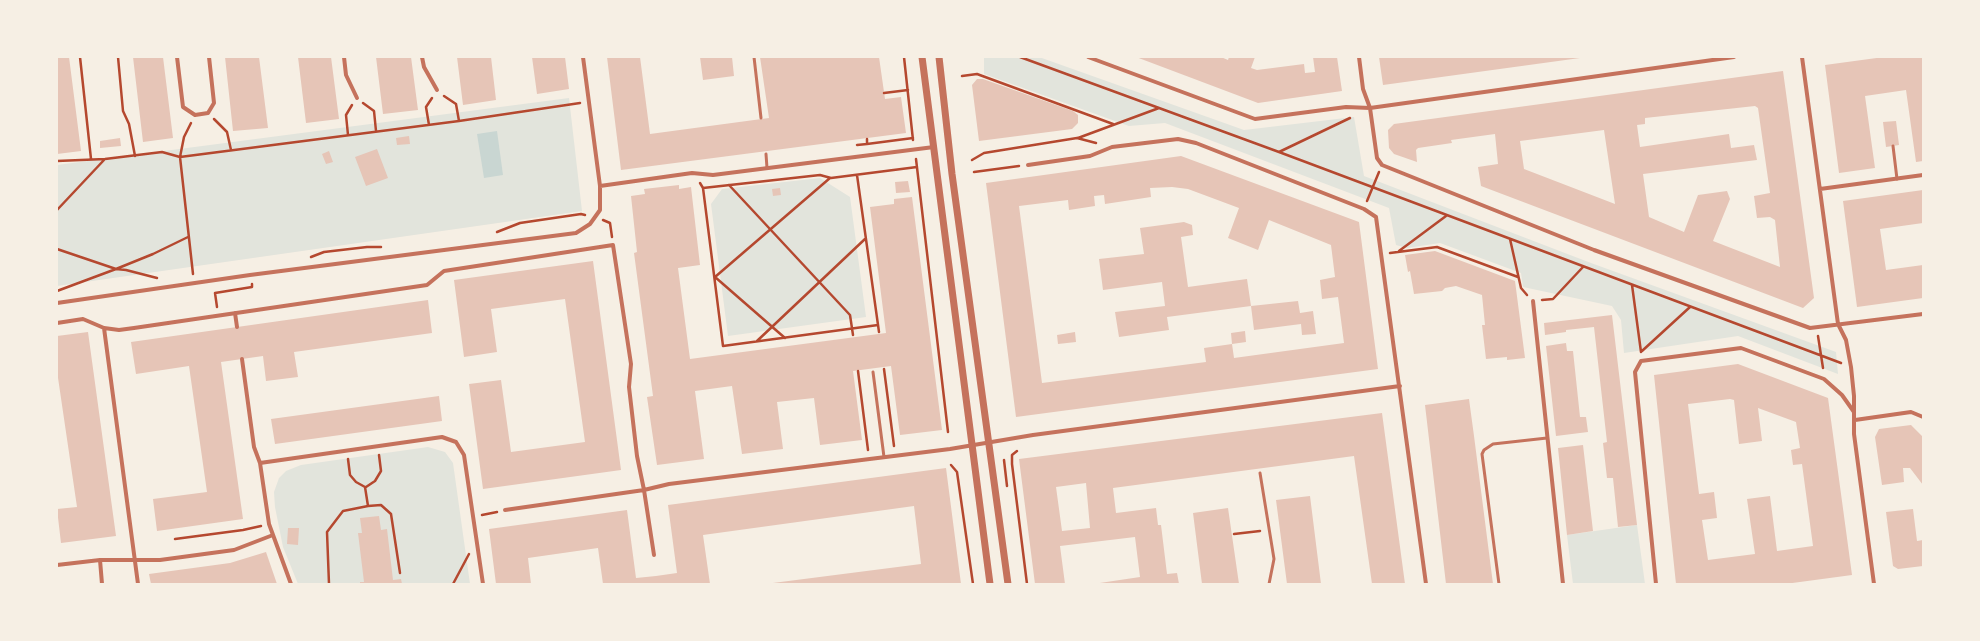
<!DOCTYPE html>
<style>
body{margin:0}
#map{position:relative;width:1980px;height:641px;overflow:hidden;background:#f6efe4;font-family:Manrope,sans-serif}
canvas{display:block}
.frame{position:absolute;inset:0;border:58px solid #f6efe4;pointer-events:none}
</style>
<div id="map">
<canvas width="1980" height="641"></canvas>
<div class="frame"></div>
</div>
<script>
const context = document.querySelector('canvas').getContext('2d');
context.lineJoin = 'round';
function fill(path, color) { context.fillStyle = color; context.fill(path, 'evenodd'); }
const shape = rows => new Path2D(rows.map(r => 'M' + r).join(''));
function trace(path, color, width, dash) { context.strokeStyle = color; context.lineWidth = width; context.lineCap = dash ? 'butt' : 'round'; context.setLineDash(dash || []); context.stroke(path); }
fill(shape([
 [984,57,1039,57,1244,130,1354,117,1364,176,1591,263,1836,352,1838,374,1738,336,1624,353,1621,320,1612,306,1523,287,1521,273,1440,243,1407,248,1396,245,1389,208,1165,123,1129,126,984,74],
 [569,98,582,211,57,286,57,165],
 [820,178,850,197,866,317,728,336,711,204,722,189],
 [428,447,445,452,453,463,470,584,298,584,283,547,275,507,274,492,279,478,286,471,301,465],
 [1637,525,1645,584,1573,584,1567,535]
]), '#e2e4dc');
fill(shape([
 [497,131,503,175,484,178,477,134]
]), '#c9d6d2');
fill(shape([
 [57,57,69,57,81,151,57,154],
 [133,57,163,57,173,138,143,142],
 [225,57,259,57,268,128,233,131],
 [298,57,331,57,339,119,306,123],
 [376,57,411,57,418,110,383,114],
 [457,57,491,57,496,100,463,105],
 [532,57,565,57,569,89,537,94],
 [607,57,640,57,650,134,769,118,760,57,879,57,885,99,901,97,906,133,621,170],
 [700,57,732,57,734,76,703,80],
 [1136,57,1221,57,1228,60,1229,57,1255,57,1251,68,1257,70,1304,64,1305,73,1315,72,1313,57,1337,57,1342,91,1258,103],
 [1379,57,1580,57,1580,58,1383,85],
 [1884,57,1923,57,1923,161,1916,162,1906,90,1865,96,1875,168,1839,173,1825,65],
 [1783,71,1814,298,1803,308,1481,186,1478,167,1498,164,1495,134,1451,140,1452,143,1418,148,1416,150,1417,162,1394,154,1389,148,1388,130,1394,124],
 [1755,106,1758,108,1770,193,1754,196,1757,218,1770,217,1775,220,1780,267,1713,241,1730,199,1727,191,1698,195,1684,232,1649,217,1643,174,1757,160,1754,145,1731,148,1729,134,1640,147,1637,125,1645,124,1645,118],
 [1604,130,1615,204,1524,169,1520,141],
 [977,79,983,79,1073,111,1078,115,1078,123,1072,129,979,141,972,85],
 [1896,121,1899,145,1886,147,1883,122],
 [409,136,410,144,397,145,396,138],
 [120,138,121,146,100,148,100,141],
 [377,149,388,178,366,186,355,157],
 [329,151,333,162,326,164,322,154],
 [1181,156,1359,222,1378,369,1016,417,986,183],
 [1172,187,1188,189,1239,208,1228,238,1258,250,1269,220,1331,245,1335,277,1320,280,1322,299,1338,297,1344,343,1234,358,1232,344,1204,348,1206,362,1042,383,1019,206,1068,200,1069,210,1095,206,1094,196,1104,195,1105,204,1151,197,1150,188],
 [908,181,910,192,896,193,895,182],
 [679,185,679,189,691,187,700,265,678,268,690,359,886,333,870,207,894,204,894,199,912,197,942,430,900,435,891,366,853,371,862,440,820,445,814,398,777,402,783,449,742,454,732,386,695,391,704,459,657,465,647,397,653,396,634,253,637,252,631,196,645,194,644,189],
 [780,188,781,195,773,196,772,189],
 [1923,190,1923,223,1880,229,1886,270,1923,265,1923,298,1857,307,1843,201],
 [1184,222,1192,225,1193,235,1181,237,1188,287,1247,279,1251,306,1167,317,1169,330,1119,337,1115,312,1165,306,1162,282,1103,290,1099,259,1144,254,1140,228],
 [1435,251,1515,281,1525,358,1507,360,1507,357,1486,359,1482,325,1485,325,1482,295,1456,286,1445,288,1442,291,1414,294,1410,271,1408,272,1405,255],
 [593,261,621,470,483,489,469,384,501,380,511,452,585,442,565,299,491,309,497,352,464,357,454,280],
 [428,300,432,333,294,352,298,377,266,381,263,356,221,362,243,519,157,531,153,499,207,492,189,366,136,374,131,342],
 [1298,301,1300,313,1313,311,1316,334,1302,335,1301,324,1254,330,1251,306],
 [1612,315,1637,525,1618,527,1613,478,1607,478,1603,443,1607,442,1594,327,1566,330,1566,332,1545,335,1544,323],
 [1245,331,1246,342,1232,344,1231,333],
 [88,332,116,536,61,543,57,509,77,507,57,371,57,336],
 [1075,332,1076,342,1058,344,1057,335],
 [1566,343,1567,351,1573,351,1580,417,1586,417,1588,432,1556,436,1546,346],
 [1738,364,1828,398,1852,575,1785,584,1676,584,1654,375],
 [1730,399,1734,400,1739,444,1762,441,1758,408,1796,422,1800,448,1791,450,1793,465,1802,464,1813,546,1777,551,1770,496,1747,499,1755,554,1708,560,1702,520,1717,518,1714,492,1699,494,1688,404],
 [439,396,442,421,275,444,271,419],
 [1469,399,1474,436,1493,584,1446,584,1425,405],
 [1382,413,1405,584,1372,584,1354,456,1113,488,1116,513,1156,508,1158,525,1161,525,1167,574,1177,573,1179,584,1093,584,1140,577,1135,537,1060,546,1065,584,1035,584,1019,459],
 [1086,483,1090,528,1062,531,1056,487],
 [1911,425,1923,437,1923,485,1910,468,1903,468,1904,482,1882,485,1875,437,1879,429],
 [1583,445,1593,531,1567,535,1558,448],
 [946,468,961,584,765,584,921,564,914,506,703,535,710,584,603,584,598,548,528,558,531,584,496,584,489,529,627,510,636,578,656,576,677,573,668,505],
 [1310,496,1321,584,1287,584,1276,500],
 [1228,508,1239,584,1202,584,1193,513],
 [1913,509,1917,541,1923,540,1923,566,1898,569,1893,566,1886,512],
 [379,516,381,530,387,529,393,580,401,579,402,584,360,584,360,582,364,582,358,533,362,533,360,518],
 [288,528,299,528,298,545,287,544],
 [266,552,277,584,151,584,149,574,230,563]
]), '#e6c5b7');
trace(shape([
 [80,57,91,159],
 [118,57,123,111,129,124,135,156],
 [904,57,913,140],
 [1020,57,1279,152,1841,363],
 [962,76,977,74,1113,124],
 [884,93,908,90],
 [444,96,456,104,459,121],
 [363,103,374,111,376,131],
 [214,119,227,132,231,150],
 [191,123,184,137,180,157,193,274],
 [429,125,426,107,432,98],
 [348,135,346,115,352,105],
 [1078,138,1159,108],
 [867,139,867,144,913,138],
 [857,145,867,144],
 [1279,152,1350,118],
 [916,159,948,432],
 [972,160,984,153,1077,138,1096,143],
 [57,161,105,159,162,152,180,157,459,121,580,103],
 [974,172,1019,166],
 [857,175,879,332],
 [700,183,703,188,820,175,831,178,917,167],
 [729,185,850,315,853,335],
 [703,188,723,346,878,325],
 [1367,201,1379,172],
 [57,210,104,160],
 [603,220,610,223,612,237],
 [497,232,520,223,581,214,585,215],
 [1510,239,1521,288,1527,295],
 [57,249,116,269,153,254,188,237],
 [1399,251,1446,216],
 [1390,253,1437,247,1518,277],
 [311,257,324,252,367,247,381,247],
 [1632,285,1641,352],
 [57,291,116,269,126,270,157,278],
 [1542,300,1553,299,1583,267],
 [217,307,215,293,252,287,252,284],
 [1818,336,1823,368],
 [785,338,715,277,830,178],
 [757,341,865,239],
 [1642,351,1690,307],
 [884,369,894,446],
 [858,371,868,450],
 [1017,451,1012,455,1012,464,1027,584],
 [348,459,350,475,356,482,365,487,368,506],
 [1004,460,1007,486],
 [951,465,957,472,973,584],
 [366,487,375,481,381,471,379,455],
 [482,515,497,512],
 [1234,534,1260,531],
 [175,539,243,530,261,526],
 [329,584,327,532,343,511,368,506,381,505,391,514,400,573],
 [453,584,469,554]
]), '#b5482f', 2.5);
trace(shape([
 [754,57,761,118],
 [1893,146,1897,179],
 [766,154,767,168],
 [873,372,884,457],
 [1260,473,1274,559,1269,584],
 [1499,584,1482,454,1484,450,1493,444,1547,438]
]), '#c5725c', 3);
trace(shape([
 [177,57,183,107,195,115,208,113,214,103,209,57],
 [344,57,346,75,357,98],
 [422,57,424,67,437,90],
 [1088,57,1255,119,1346,107,1370,108,1734,57],
 [1359,57,1363,89,1370,108,1377,158,1382,165,1594,250,1810,328,1923,314],
 [1802,57,1838,324,1846,340,1851,367,1854,396,1854,434,1874,584],
 [1028,165,1090,156,1112,147,1178,139,1196,143,1364,209,1376,217,1426,584],
 [600,186,692,173,713,175,934,147],
 [1820,189,1923,175],
 [1533,301,1563,584],
 [57,303,250,275,576,233,590,224,600,210,600,186,583,57],
 [235,313,237,327],
 [57,323,83,319,104,328,119,330,134,328,427,285,444,271,613,245,631,364,629,387,637,456,644,490,654,555],
 [104,328,138,584],
 [242,359,254,447,260,463,269,524,291,584],
 [1855,420,1911,412,1923,417],
 [260,463,442,437,456,442,464,455,483,584],
 [505,510,644,490,669,484,950,449,1033,435,1400,386],
 [100,560,102,584],
 [57,565,100,560,160,560,234,550,273,535],
 [1656,584,1635,372,1641,361,1741,348,1824,379,1842,395,1854,412]
]), '#c5725c', 4);
trace(shape([
 [922,57,990,584],
 [939,57,952,174,1008,584]
]), '#c5725c', 7);
</script>
